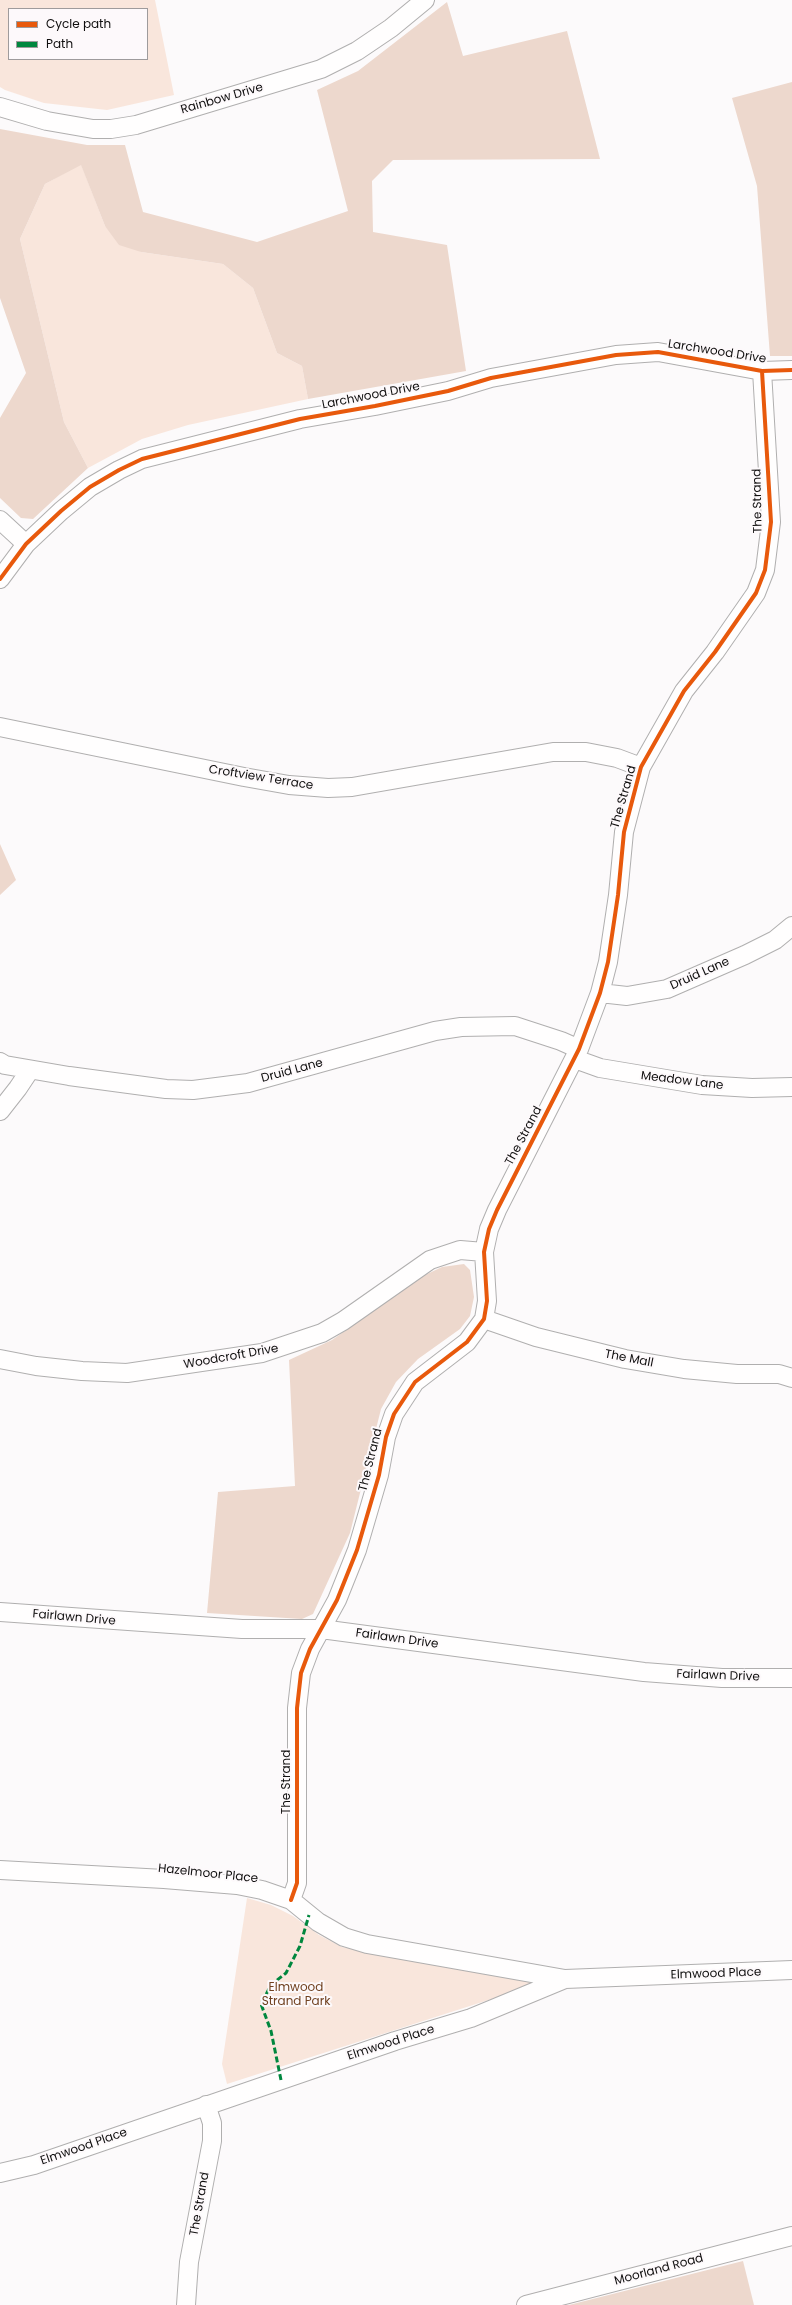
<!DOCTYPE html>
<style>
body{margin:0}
#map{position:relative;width:792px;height:2305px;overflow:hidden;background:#fcfafb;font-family:Poppins,sans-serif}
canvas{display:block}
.legend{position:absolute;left:8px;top:8px;width:140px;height:52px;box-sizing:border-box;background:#fdf9fb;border:1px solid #9e9b9c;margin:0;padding:5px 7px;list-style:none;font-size:12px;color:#0f0e0e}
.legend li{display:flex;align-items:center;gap:8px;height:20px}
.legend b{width:20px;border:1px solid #9e9b9c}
</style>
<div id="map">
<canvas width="792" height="2305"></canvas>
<ul class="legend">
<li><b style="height:5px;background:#e8590c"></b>Cycle path</li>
<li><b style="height:5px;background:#00873e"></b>Path</li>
</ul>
</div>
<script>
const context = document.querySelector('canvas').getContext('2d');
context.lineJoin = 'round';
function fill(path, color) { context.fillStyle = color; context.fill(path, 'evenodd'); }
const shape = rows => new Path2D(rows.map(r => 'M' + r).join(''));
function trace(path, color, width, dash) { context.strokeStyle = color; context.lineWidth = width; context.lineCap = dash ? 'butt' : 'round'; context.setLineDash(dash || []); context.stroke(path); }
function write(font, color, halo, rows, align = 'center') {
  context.font = font + ' Poppins,sans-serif'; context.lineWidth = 4; context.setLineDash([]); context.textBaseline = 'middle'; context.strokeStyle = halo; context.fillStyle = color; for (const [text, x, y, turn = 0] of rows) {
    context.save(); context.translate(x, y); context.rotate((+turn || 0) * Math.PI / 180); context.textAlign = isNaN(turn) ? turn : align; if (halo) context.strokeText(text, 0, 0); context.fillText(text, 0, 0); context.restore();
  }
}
fill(shape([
 [0,0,155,0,174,95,107,110,44,103,5,90,0,87],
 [9,9,147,9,147,59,9,59],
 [81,164,105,226,141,252,223,264,253,288,277,353,302,366,308,399,188,425,142,439,88,468,64,422,20,239,45,184],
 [247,1898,271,1905,293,1916,319,1935,342,1947,529,1980,531,1984,529,1987,227,2084,222,2064]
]), '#f9e6dc');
fill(shape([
 [447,2,463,56,567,31,600,159,393,160,372,181,373,232,447,245,466,371,308,399,302,366,277,353,253,288,223,264,141,252,119,245,105,226,81,165,45,184,20,239,64,422,88,468,33,519,21,518,0,498,0,418,26,373,0,298,0,129,87,145,125,145,143,212,257,242,348,211,317,90,358,71],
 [792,82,792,356,770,356,757,186,732,98],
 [0,844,16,880,0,895],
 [464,1264,470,1270,474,1297,470,1316,460,1329,418,1359,396,1382,381,1409,350,1533,313,1614,302,1619,207,1613,218,1492,295,1486,289,1360,332,1340,425,1275,442,1267],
 [743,2261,754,2305,569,2305]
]), '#edd8cd');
const street = shape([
 [0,107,47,121,93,129,111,129,136,125,321,69,357,51,391,28,425,0],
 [0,520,26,544],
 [0,579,26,544,61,511,90,487,119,470,142,459,300,419,375,406,448,391,491,378,616,355,658,352,762,371,792,370],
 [0,727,244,777,289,785,328,788,352,787,553,752,586,752,617,758,641,767],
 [600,993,627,996,667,989,745,955,775,940,792,926],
 [575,1059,600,1068,702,1085,752,1088,792,1087],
 [0,1062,5,1065,69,1076,166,1089,193,1090,248,1083,435,1031,461,1027,515,1026,561,1041,579,1049],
 [0,1111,18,1088,30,1070],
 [484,1319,536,1337,625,1359,684,1369,737,1374,779,1374,792,1378],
 [0,1359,36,1366,82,1371,127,1373,262,1353,322,1333,343,1321,430,1260,460,1250,484,1252],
 [0,1612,242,1629,321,1629,644,1672,722,1678,792,1678],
 [0,1870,164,1879,237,1885,262,1890,291,1900,318,1922,344,1937,367,1944,565,1979],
 [291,1900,297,1883,297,1708,301,1673,310,1649,337,1600,357,1550,379,1475,386,1437,394,1414,415,1382,467,1342,484,1319,487,1301,484,1252,489,1229,497,1210,579,1049,600,993,608,962,618,895,624,832,641,767,684,691,715,652,756,593,765,570,771,522,762,371],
 [0,2173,34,2165,395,2041,471,2018,565,1979,792,1970],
 [186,2305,189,2262,212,2141,212,2123,206,2105],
 [526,2305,792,2236]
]);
trace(street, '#b0afaf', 20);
trace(street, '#fffefe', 18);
trace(shape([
 [281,2080,271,2031,261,2004,271,1985,286,1973,300,1946,309,1915]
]), '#00873e', 3, [6, 3]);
trace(shape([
 [0,579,26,544,61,511,90,487,119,470,142,459,300,419,375,406,448,391,491,378,616,355,658,352,762,371,792,370],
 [291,1900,297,1883,297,1708,301,1673,310,1649,337,1600,357,1550,379,1475,386,1437,394,1414,415,1382,467,1342,484,1319,487,1301,484,1252,489,1229,497,1210,579,1049,600,993,608,962,618,895,624,832,641,767,684,691,715,652,756,593,765,570,771,522,762,371]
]), '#e8590c', 4);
write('12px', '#0f0e0e', '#fdf9fb', [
 ["Rainbow Drive",222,99,-16],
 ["Larchwood Drive",717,352,9],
 ["Larchwood Drive",371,396,-11],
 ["The Strand",758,501,-91],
 ["Croftview Terrace",261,778,9],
 ["The Strand",624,797,-74],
 ["Druid Lane",700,974,-24],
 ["Druid Lane",292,1071,-15],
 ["Meadow Lane",682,1081,7],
 ["The Strand",524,1136,-62],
 ["Woodcroft Drive",231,1357,-10],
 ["The Mall",629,1359,11],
 ["The Strand",371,1460,-76],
 ["Fairlawn Drive",74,1618,5],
 ["Fairlawn Drive",397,1639,8],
 ["Fairlawn Drive",718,1676,2],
 ["The Strand",287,1782,-90],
 ["Hazelmoor Place",208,1874,6],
 ["Elmwood Place",716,1974,-2],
 ["Elmwood Place",391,2043,-18],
 ["Elmwood Place",84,2147,-19],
 ["The Strand",200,2204,-80],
 ["Moorland Road",659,2270,-15]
]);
write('12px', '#714221', '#fdf9fb', [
 ["Elmwood",296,1988],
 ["Strand Park",296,2002]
]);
</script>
